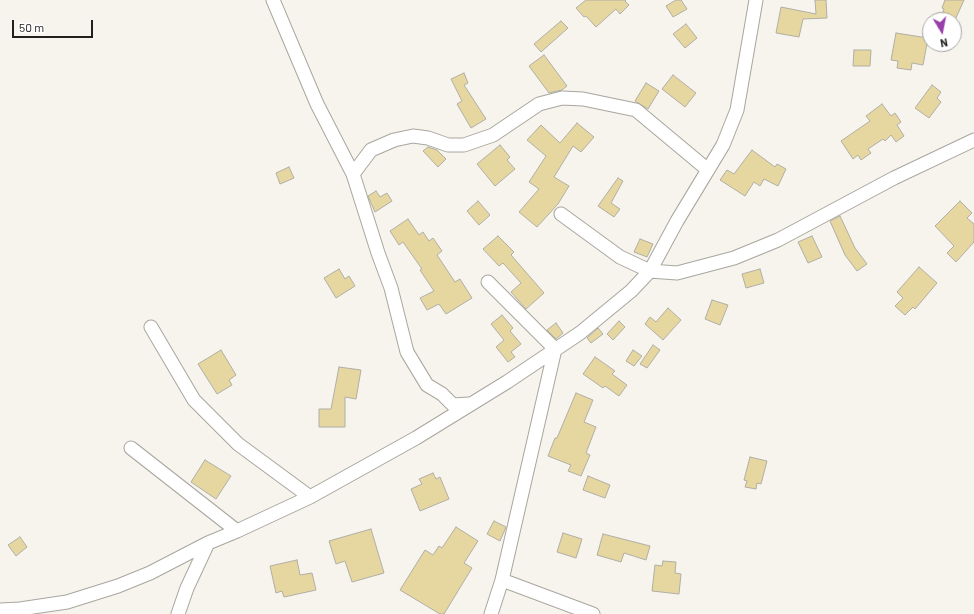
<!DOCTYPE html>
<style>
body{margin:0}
#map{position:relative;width:974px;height:614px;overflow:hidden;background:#f6f4ec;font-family:Barlow,sans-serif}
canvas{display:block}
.north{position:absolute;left:922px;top:12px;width:40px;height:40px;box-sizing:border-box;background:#fff;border:1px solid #a6a6a5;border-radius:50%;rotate:170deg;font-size:11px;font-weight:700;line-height:16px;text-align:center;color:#21201d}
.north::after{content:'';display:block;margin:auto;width:14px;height:18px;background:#993ea8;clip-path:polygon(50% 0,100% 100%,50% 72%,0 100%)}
.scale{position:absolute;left:12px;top:20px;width:81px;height:18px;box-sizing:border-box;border:2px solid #21201d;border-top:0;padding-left:5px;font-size:12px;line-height:14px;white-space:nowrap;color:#21201d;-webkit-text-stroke:3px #fff;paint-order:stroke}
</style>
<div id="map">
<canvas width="974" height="614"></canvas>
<div class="north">N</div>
<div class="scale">50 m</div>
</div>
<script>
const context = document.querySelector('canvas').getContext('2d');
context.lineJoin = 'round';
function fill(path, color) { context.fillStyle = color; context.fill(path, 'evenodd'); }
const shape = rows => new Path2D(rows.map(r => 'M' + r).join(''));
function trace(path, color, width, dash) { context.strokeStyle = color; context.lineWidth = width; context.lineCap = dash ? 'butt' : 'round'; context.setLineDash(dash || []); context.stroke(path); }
const building = shape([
 [586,0,626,0,625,1,629,5,620,14,616,9,596,27,586,16,584,17,576,8,586,0],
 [676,0,681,0,687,9,673,17,666,6,676,0],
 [815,0,826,0,827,18,803,19,799,37,776,33,781,7,816,14,815,0],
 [945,0,964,0,955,20,940,20,944,9,942,8,945,0],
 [561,21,568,28,541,52,534,44,561,21],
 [686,24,697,38,685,48,673,34,686,24],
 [896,33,928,38,923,65,912,63,911,70,897,68,898,61,891,60,896,33],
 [854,50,871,50,870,66,853,66,854,50],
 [544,55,567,86,562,90,549,93,529,66,544,55],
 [464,73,468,83,464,85,486,119,471,128,457,104,462,101,451,79,464,73],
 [673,75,696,93,685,107,662,89,673,75],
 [646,83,659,91,648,109,635,101,646,83],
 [932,85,941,92,937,98,941,102,929,118,915,108,932,85],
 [882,104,891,116,895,113,901,122,897,125,904,136,896,142,891,135,885,141,883,139,868,149,871,153,861,160,858,155,853,159,841,141,870,121,866,116,882,104],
 [577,123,594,137,581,152,573,146,554,177,569,186,558,204,537,227,519,212,539,189,529,182,546,156,527,140,541,125,560,143,577,123],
 [500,145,510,157,507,160,515,169,495,186,477,164,500,145],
 [428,147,437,150,446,159,438,167,423,151,428,147],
 [752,150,775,167,777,164,786,169,778,186,764,179,760,186,754,182,745,196,720,180,727,170,734,174,752,150],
 [289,167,294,178,280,184,276,173,289,167],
 [618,178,623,181,611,203,620,209,614,217,598,206,618,178],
 [376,191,380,197,387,193,392,201,375,212,368,196,376,191],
 [478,201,490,215,479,225,467,211,478,201],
 [960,201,972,213,967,218,974,224,974,242,956,262,947,253,954,246,935,226,960,201],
 [840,216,855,248,867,264,857,271,845,255,830,221,840,216],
 [408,219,419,235,423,232,429,241,433,238,442,251,437,255,455,282,460,279,472,298,446,314,439,304,427,310,420,298,434,291,420,270,422,269,403,242,399,245,390,231,408,219],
 [498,236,514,252,511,255,544,293,526,309,511,292,521,283,503,263,499,266,483,249,498,236],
 [812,236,822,257,808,263,798,242,812,236],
 [640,239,653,244,647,257,634,252,640,239],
 [919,267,937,283,915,309,913,307,905,315,895,306,903,298,897,292,919,267],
 [339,269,345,279,349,276,355,286,336,298,324,278,339,269],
 [760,269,764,283,746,288,742,274,760,269],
 [712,300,728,305,720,325,705,319,712,300],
 [668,308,681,320,663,340,645,324,650,317,656,322,668,308],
 [502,315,513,328,510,331,521,344,511,352,515,357,508,362,496,347,504,340,491,324,502,315],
 [619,321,625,327,613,340,607,334,619,321],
 [556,323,563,333,556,339,547,330,556,323],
 [598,328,603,334,591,343,587,338,598,328],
 [653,345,660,350,647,368,640,364,653,345],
 [221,350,236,375,229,380,232,385,217,394,198,364,221,350],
 [633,350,642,356,634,366,626,361,633,350],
 [595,357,615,371,612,374,627,385,619,396,605,386,603,388,583,374,595,357],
 [339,367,361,370,356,399,345,397,345,427,319,427,319,409,331,409,339,367],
 [576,393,593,400,584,422,596,427,586,453,590,455,581,476,568,471,571,465,548,456,555,438,557,438,576,393],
 [750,457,767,461,761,484,757,483,756,489,745,487,747,481,744,480,750,457],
 [205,460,231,476,216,499,191,482,205,460],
 [433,473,436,479,440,477,449,499,420,511,411,489,422,484,419,479,433,473],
 [588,476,610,485,605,498,583,490,588,476],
 [494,521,506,527,500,541,487,534,494,521],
 [456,527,478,541,464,563,472,568,444,614,440,614,400,590,425,550,433,555,439,546,442,548,456,527],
 [371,529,384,573,352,582,345,561,336,564,329,541,371,529],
 [563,533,582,539,576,558,557,552,563,533],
 [603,534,650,546,646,560,624,553,621,562,597,555,603,534],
 [20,537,27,547,16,556,8,545,20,537],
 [297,560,300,575,312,573,316,590,284,597,282,591,276,593,270,566,297,560],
 [663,561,676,562,675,573,681,574,679,594,652,591,655,565,662,566,663,561]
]);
fill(building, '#e6d69f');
trace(building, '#b0aea6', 1);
const minor = shape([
 [273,0,317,104,353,174,378,253,391,288,407,352,427,385,442,394,453,405,469,404],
 [353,174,371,150,394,140,413,136,428,138,448,145,464,145,493,135,539,104,562,98,583,99,636,110,708,170],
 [561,214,620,257,650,271,677,273,734,258,778,240,894,178,974,140],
 [488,282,555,349,502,580,491,614],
 [151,327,194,400,238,444,310,497],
 [131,448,237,531],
 [502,580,593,614],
 [0,610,20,609,67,602,118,586,150,573,208,543,237,531,310,497,416,438,507,382,580,333,631,291,650,271,677,221,723,145,737,110,756,0],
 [178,614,187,588,208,543]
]);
trace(minor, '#a8a69f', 15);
trace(minor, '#fff', 13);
</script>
